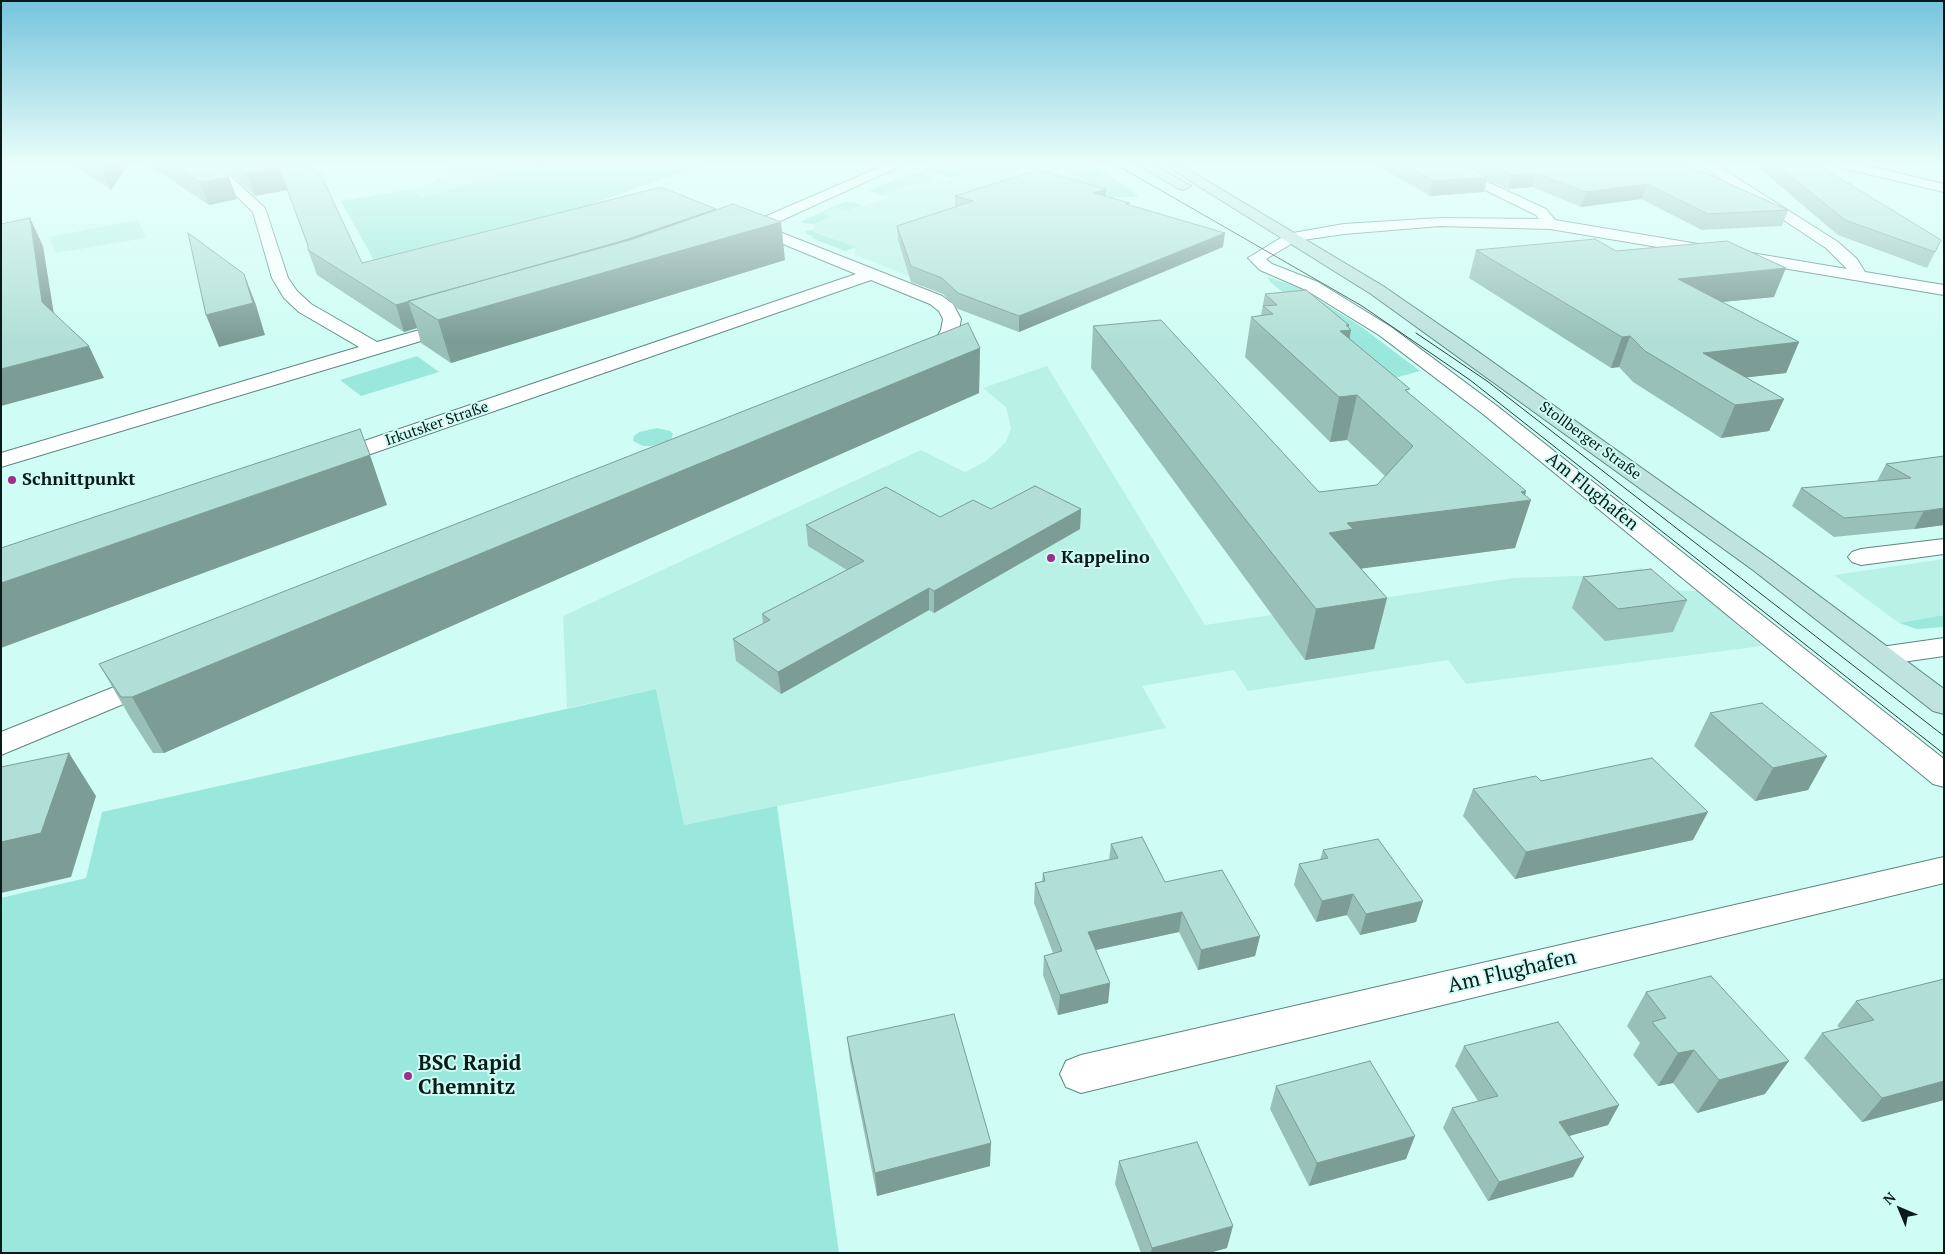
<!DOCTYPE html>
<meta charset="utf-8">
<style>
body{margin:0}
#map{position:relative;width:1945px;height:1254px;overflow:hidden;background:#cffdf5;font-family:"PT Serif",serif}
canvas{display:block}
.frame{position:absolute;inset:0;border:2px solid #091b18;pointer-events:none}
.north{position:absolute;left:1875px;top:1184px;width:50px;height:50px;-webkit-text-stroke:4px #cffdf5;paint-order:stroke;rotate:315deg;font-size:14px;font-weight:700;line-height:20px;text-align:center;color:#091b18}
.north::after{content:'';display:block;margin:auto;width:18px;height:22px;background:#091b18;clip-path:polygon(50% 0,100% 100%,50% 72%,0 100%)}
</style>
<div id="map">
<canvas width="1945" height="1254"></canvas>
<div class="frame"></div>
<div class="north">N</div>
</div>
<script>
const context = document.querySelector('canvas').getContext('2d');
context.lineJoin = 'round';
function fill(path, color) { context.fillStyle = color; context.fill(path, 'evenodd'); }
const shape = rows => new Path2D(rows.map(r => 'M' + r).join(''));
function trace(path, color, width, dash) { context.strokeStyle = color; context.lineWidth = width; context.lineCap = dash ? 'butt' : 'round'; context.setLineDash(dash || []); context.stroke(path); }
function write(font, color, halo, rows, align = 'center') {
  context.font = font + ' "PT Serif",serif'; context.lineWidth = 4; context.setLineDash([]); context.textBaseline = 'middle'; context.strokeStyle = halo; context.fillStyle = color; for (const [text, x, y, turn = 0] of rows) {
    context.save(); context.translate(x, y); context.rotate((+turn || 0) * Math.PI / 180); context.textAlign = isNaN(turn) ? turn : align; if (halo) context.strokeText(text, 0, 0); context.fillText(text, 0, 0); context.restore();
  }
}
fill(shape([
 [449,164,541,164,421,199,412,189,430,184,452,171,441,170],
 [986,164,1061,164,1080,169,1070,172,1082,176,1055,185,943,290,854,254,856,247,812,230,815,224,831,216,821,213,835,208,846,211,891,197,881,193,936,178,947,181,963,176,955,173],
 [138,220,146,238,56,253,48,237],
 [1047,366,1205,625,1514,578,1607,575,1642,568,1642,577,1658,590,1698,591,1762,646,1466,684,1448,660,1248,691,1234,670,1142,686,1166,728,684,825,656,689,567,708,563,616,921,450,965,472,986,461,1006,442,1011,428,1006,407,983,388],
 [1944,559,1944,615,1899,623,1834,575]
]), '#b9f1e7');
fill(shape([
 [541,164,705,164,490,240,377,266,341,201,412,189,421,198],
 [934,164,986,164,956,173,963,176,953,179,923,170],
 [1072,164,1089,164,1128,187,1139,197,1102,198,1054,185,1081,176,1069,173,1079,170,1066,166],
 [908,174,922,174,936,178,882,193,888,196,885,196,868,191],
 [844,202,858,203,862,206,846,211,835,208,822,213,831,216,815,224,801,223,804,220],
 [812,230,817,233,857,247,845,251,811,238,814,237,806,234,805,231],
 [1268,277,1300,288,1359,325,1420,371,1391,379,1270,282],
 [417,356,439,372,361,396,340,380],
 [657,428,670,431,673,434,672,438,667,441,652,446,643,446,633,441,634,436,639,432],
 [1944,615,1944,627,1917,629,1899,623],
 [656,689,684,825,777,806,839,1253,1,1253,1,898,86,878,102,812]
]), '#9ae8dc');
const street = shape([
 [203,164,217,164,265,208,288,278,297,291,311,304,377,342,455,320,461,321,464,325,461,329,1,467,1,453,359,347,299,312,284,298,272,278,253,212,203,164],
 [887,164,905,164,767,227,942,296,953,304,961,319,959,330,948,350,933,363,919,363,916,359,933,343,941,330,943,319,939,311,930,304,871,280,339,465,331,467,323,465,320,460,323,455,856,274,754,232,746,235,738,230,741,227,887,164],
 [1432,164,1449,164,1546,209,1555,220,1847,269,1826,248,1699,164,1715,164,1838,242,1857,259,1865,272,1944,285,1944,295,1550,229,1440,226,1344,234,1296,241,1266,259,1272,264,1318,282,1391,327,1497,406,1944,759,1944,787,1933,784,1483,414,1379,335,1306,290,1260,270,1248,258,1287,234,1344,224,1440,218,1539,219,1536,215,1432,164],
 [1837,164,1861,164,1944,184,1944,192,1838,167,1837,164],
 [1944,539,1944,554,1861,565,1852,562,1848,557,1852,552,1861,549,1944,539],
 [1944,638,1944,656,1881,665,1871,662,1867,656,1871,650,1881,647,1944,638],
 [152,672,162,674,167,681,162,688,1,755,1,732,152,672],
 [1944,857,1944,883,1081,1093,1066,1087,1060,1074,1066,1061,1081,1055,1944,857]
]);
const secondary = shape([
 [1136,164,1153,164,1191,186,1184,190,1179,189,1136,164],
 [1163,164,1179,164,1383,286,1463,341,1771,560,1944,689,1944,714,1933,711,1753,570,1371,294,1163,164]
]);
trace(street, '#5c8780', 2);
trace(secondary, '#5c8780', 2);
fill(street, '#fff');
fill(secondary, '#bfe3df');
trace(shape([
 [1115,164,1362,306,1470,380,1944,754],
 [1416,333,1487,381,1944,736]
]), '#2a403d', 1);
fill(shape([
 [72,164,129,164,111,190],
 [147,164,215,164,237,199,209,205],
 [220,164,305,164,362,263,716,210,785,260,451,363,421,343,417,328,404,332,317,275,308,250,308,247,287,190,255,196],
 [1375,164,1685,164,1788,210,1782,226,1702,230,1641,199,1581,207,1532,187,1508,189,1487,180,1484,192,1430,196],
 [1760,164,1817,164,1941,240,1927,268,1838,235,1759,168],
 [1106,189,1105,196,1130,205,1223,247,1019,332,958,309,943,294,911,282,898,240,897,226,955,207,955,196],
 [1476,250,1616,251,1774,297,1723,302,1799,342,1786,373,1746,377,1784,399,1769,431,1721,438,1633,382,1619,367,1611,368,1469,278],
 [1265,294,1348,328,1350,339,1409,393,1526,491,1515,548,1361,568,1387,598,1374,649,1305,660,1091,368,1093,326,1319,492,1377,485,1385,476,1347,440,1330,442,1245,357,1251,317,1261,315],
 [980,348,979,393,164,753,153,753,131,719,99,664],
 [1944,456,1944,525,1914,529,1834,537,1792,506,1801,488,1877,481,1886,464],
 [991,509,1081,509,1080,529,934,613,929,610,781,694,736,661,733,639,763,624,762,614,847,570,808,546,806,525,940,517],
 [1583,577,1687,600,1673,632,1605,641,1572,608],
 [1710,713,1827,756,1808,790,1755,801,1694,746],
 [1541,781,1693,840,1515,879,1463,816,1473,789],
 [1111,844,1165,882,1260,936,1255,956,1198,970,1179,932,1096,950,1110,983,1108,1003,1058,1015,1043,975,1044,956,1053,953,1034,903,1035,883,1042,882,1043,873,1109,860],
 [1323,850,1423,901,1416,922,1360,935,1347,915,1316,922,1294,885,1299,864,1320,860],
 [1944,979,1944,1100,1862,1122,1804,1058,1822,1033,1840,1028,1837,1026,1856,1001],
 [1646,992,1765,1094,1697,1113,1673,1083,1658,1086,1633,1055,1640,1043,1627,1026],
 [847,1037,990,1166,877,1196,850,1061],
 [1464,1046,1619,1105,1608,1125,1569,1136,1584,1157,1573,1177,1488,1201,1443,1128,1452,1108,1478,1101,1455,1066],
 [1276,1086,1406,1159,1309,1186,1270,1109],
 [1119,1161,1227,1248,1209,1253,1141,1253,1115,1184]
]), '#98c0b9');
fill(shape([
 [104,164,129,164,111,190,101,168],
 [279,168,287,190,255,196,246,173],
 [1536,173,1532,187,1508,189,1512,175],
 [229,177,237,199,209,205,200,182],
 [1488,177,1484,192,1430,196,1433,181],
 [1647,184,1641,199,1581,207,1586,192],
 [1106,189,1105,203,1093,193],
 [716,209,719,233,781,222,785,260,451,363,438,320,408,301,417,328,404,332,396,305],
 [30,218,43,246,57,333,42,302],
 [1225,233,1223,247,1019,332,1019,316],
 [1786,268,1774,297,1668,307,1678,279],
 [244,274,256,305,265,335,219,347,206,315],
 [1346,325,1349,325,1348,330,1351,330,1343,372,1340,331],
 [1630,336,1619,367,1611,368,1622,337],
 [1799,342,1786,373,1698,383,1703,353],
 [89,346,104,378,1,406,1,369],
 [980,348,979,393,164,753,132,697],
 [1357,395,1347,440,1330,442,1339,397],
 [1784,399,1769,431,1721,438,1735,405],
 [370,455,387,505,1,648,1,583],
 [1526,491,1523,501,1531,500,1515,548,1344,571,1329,533,1347,523],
 [1944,508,1944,525,1914,529,1924,511],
 [1081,509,1080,529,934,613,934,591],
 [929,588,929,610,781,694,778,672],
 [1387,598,1374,649,1305,660,1316,609],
 [69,753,96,796,71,877,1,893,1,842],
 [1827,756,1808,790,1755,801,1773,768],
 [1708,812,1693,840,1515,879,1526,852],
 [1353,894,1347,915,1316,922,1322,901],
 [1423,901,1416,922,1360,935,1366,914],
 [1182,912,1179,932,1086,952,1088,932],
 [1260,936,1255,956,1198,970,1201,950],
 [1110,983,1108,1003,1058,1015,1060,995],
 [1694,1050,1673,1083,1658,1086,1678,1053],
 [1789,1061,1765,1094,1697,1113,1719,1080],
 [1944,1081,1944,1100,1862,1122,1882,1098],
 [1619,1105,1608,1125,1548,1142,1559,1122],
 [1415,1136,1406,1159,1309,1186,1317,1163],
 [991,1143,990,1166,877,1196,875,1173],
 [1584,1157,1573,1177,1488,1201,1499,1182],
 [1233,1226,1227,1248,1209,1253,1151,1253,1152,1248]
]), '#7c9c96');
const building = shape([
 [96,164,104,164,101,168,96,164],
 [172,164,215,164,229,177,200,182,172,164],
 [236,164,305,164,321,175,362,263,661,187,716,209,622,241,396,305,308,250,308,245,279,168,246,173,236,164],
 [1403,164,1462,164,1488,177,1433,181,1403,164],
 [1489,164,1685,164,1788,210,1708,214,1647,184,1586,192,1536,173,1512,175,1489,164],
 [1776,164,1817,164,1941,240,1935,252,1845,220,1776,164],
 [1038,170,1106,189,1093,193,1130,203,1126,204,1225,233,1019,316,958,293,942,278,911,266,897,226,973,201,955,196,1038,170],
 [733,204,781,222,438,320,408,301,633,239,733,204],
 [30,218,42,302,89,346,1,369,1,224,30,218],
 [188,233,244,274,253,303,206,315,188,233],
 [1595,239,1616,251,1727,241,1786,268,1678,279,1799,342,1703,353,1784,399,1735,405,1645,351,1630,336,1622,337,1476,250,1595,239],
 [1306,290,1349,325,1346,325,1351,330,1340,331,1410,389,1405,390,1526,491,1521,492,1531,500,1347,523,1353,529,1329,533,1387,598,1316,609,1093,326,1161,320,1319,492,1377,485,1413,446,1357,395,1339,397,1251,317,1273,314,1263,306,1277,305,1265,294,1306,290],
 [968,323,980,348,132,697,121,697,99,664,968,323],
 [360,429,370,455,1,583,1,548,360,429],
 [1944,456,1944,508,1924,511,1844,518,1801,488,1911,478,1886,464,1944,456],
 [1035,486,1081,509,934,591,929,588,778,672,733,639,770,620,762,614,864,561,806,525,886,487,940,517,973,500,991,509,1035,486],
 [1651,569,1687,600,1618,609,1583,577,1651,569],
 [1762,703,1827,756,1773,768,1710,713,1762,703],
 [69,753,41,833,1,842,1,767,69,753],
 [1652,758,1708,812,1526,852,1473,789,1536,776,1541,781,1652,758],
 [1142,837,1165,882,1222,870,1260,936,1201,950,1182,912,1088,932,1110,983,1060,995,1044,956,1062,951,1035,883,1045,881,1043,873,1118,858,1111,844,1142,837],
 [1378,839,1423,901,1366,914,1353,894,1322,901,1299,864,1328,858,1323,850,1378,839],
 [1711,976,1789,1061,1719,1080,1694,1050,1678,1053,1652,1022,1666,1018,1646,992,1711,976],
 [1944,979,1944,1081,1882,1098,1822,1033,1874,1020,1856,1001,1944,979],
 [954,1014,991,1143,875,1173,847,1037,954,1014],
 [1558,1022,1619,1105,1559,1122,1584,1157,1499,1182,1452,1108,1498,1096,1464,1046,1558,1022],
 [1370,1061,1415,1136,1317,1163,1276,1086,1370,1061],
 [1197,1142,1233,1226,1152,1248,1119,1161,1197,1142]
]);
fill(building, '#b1dfd7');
trace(building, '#7c9c96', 1);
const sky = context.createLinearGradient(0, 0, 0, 340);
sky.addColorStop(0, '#76c4dd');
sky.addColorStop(0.48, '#e9fefa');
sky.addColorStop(1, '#e9fefa00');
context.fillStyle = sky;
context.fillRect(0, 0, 1945, 340);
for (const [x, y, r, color] of [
 [12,480,5,"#9c2e8e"],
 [1051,558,5,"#9c2e8e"],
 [408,1076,5,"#9c2e8e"]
]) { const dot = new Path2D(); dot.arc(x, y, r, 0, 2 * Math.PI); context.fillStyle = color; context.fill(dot); trace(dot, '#cffdf5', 2); }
write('15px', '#091b18', '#cffdf5', [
 ["Irkutsker Straße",437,424,-19],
 ["Stollberger Straße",1590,441,36]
]);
write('bold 18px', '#091b18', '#cffdf5', [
 ["Schnittpunkt",22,480],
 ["Kappelino",1061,558]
], 'left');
write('18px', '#091b18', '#cffdf5', [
 ["Am Flughafen",1592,492,39]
]);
write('21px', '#091b18', '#cffdf5', [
 ["Am Flughafen",1512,972,-13]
]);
write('bold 21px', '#091b18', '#cffdf5', [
 ["BSC Rapid",418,1064],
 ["Chemnitz",418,1088]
], 'left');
</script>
